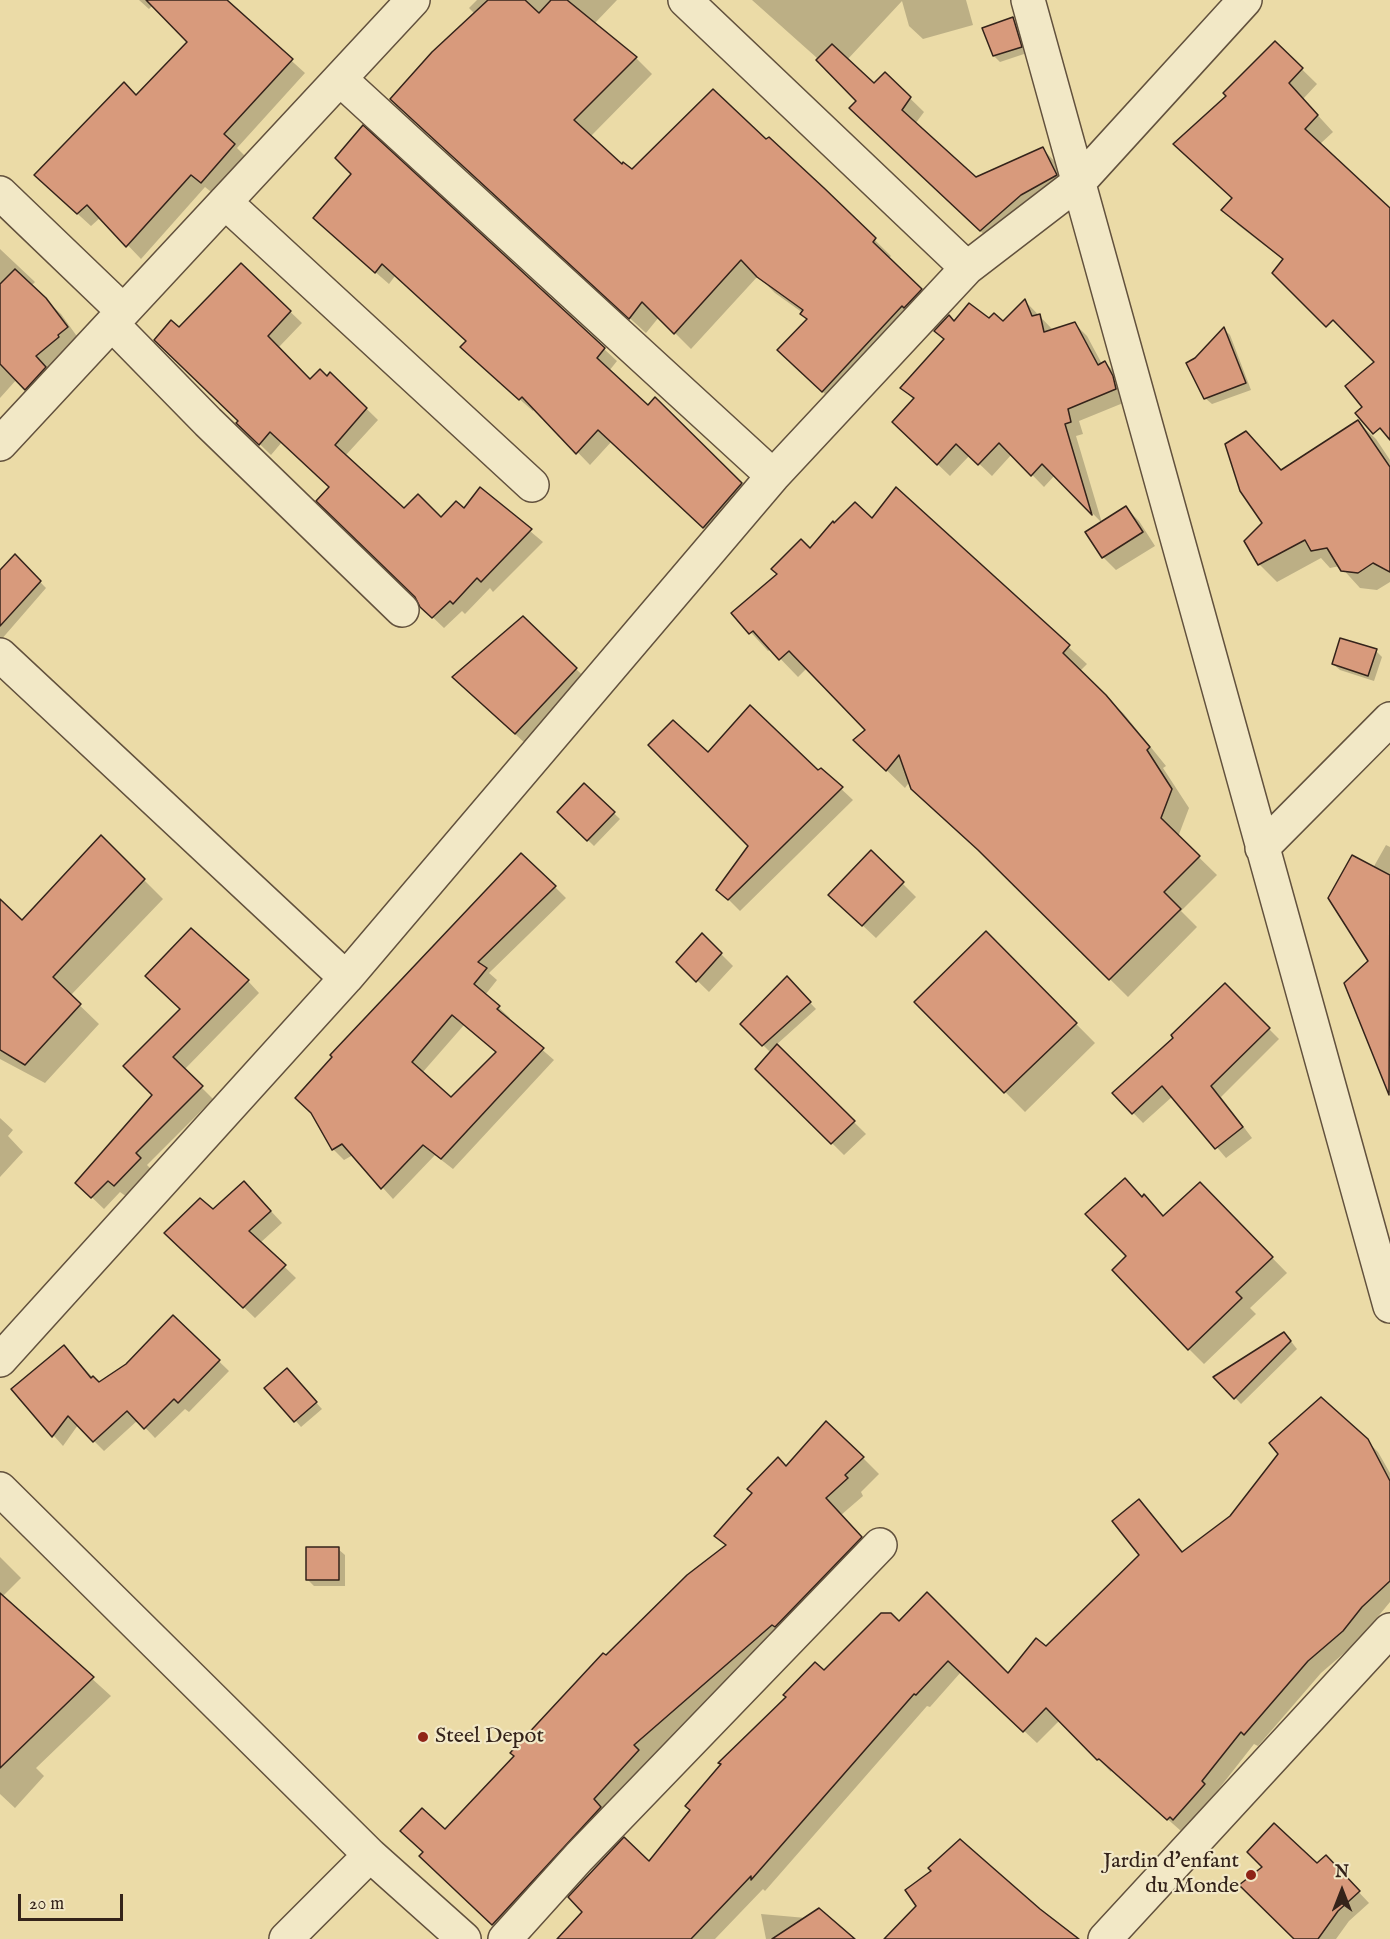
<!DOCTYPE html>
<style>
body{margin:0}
#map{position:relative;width:1390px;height:1939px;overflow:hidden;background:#ebdba7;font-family:"IM FELL English",serif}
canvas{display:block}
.north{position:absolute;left:1312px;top:1861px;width:60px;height:60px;-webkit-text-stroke:4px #f2e8c6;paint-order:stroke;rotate:0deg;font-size:16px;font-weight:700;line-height:24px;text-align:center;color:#34231a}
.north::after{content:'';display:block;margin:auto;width:21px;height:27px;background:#34231a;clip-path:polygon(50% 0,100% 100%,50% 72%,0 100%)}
.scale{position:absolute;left:18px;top:1894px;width:105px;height:27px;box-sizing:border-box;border:3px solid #34231a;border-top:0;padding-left:8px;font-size:18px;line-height:21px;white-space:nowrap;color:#34231a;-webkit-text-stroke:4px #f2e8c6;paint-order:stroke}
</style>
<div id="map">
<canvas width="1390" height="1939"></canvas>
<div class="north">N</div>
<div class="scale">20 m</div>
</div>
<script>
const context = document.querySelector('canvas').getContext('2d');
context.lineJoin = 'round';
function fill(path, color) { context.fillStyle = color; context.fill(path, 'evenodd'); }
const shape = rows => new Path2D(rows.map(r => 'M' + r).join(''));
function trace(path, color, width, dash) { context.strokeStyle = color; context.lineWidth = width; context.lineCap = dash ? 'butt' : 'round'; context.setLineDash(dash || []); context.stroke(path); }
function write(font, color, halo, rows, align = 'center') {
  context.font = font + ' "IM FELL English",serif'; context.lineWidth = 4.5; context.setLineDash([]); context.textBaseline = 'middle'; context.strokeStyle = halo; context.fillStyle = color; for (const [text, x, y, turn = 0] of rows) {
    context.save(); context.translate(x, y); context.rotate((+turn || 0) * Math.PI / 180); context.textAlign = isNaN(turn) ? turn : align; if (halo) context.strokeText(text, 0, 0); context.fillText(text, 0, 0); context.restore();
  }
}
fill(shape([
 [139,0,224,0,305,73,237,148,247,158,215,195,205,187,141,259,101,217,91,226,49,188,189,41,153,5,149,9],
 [477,0,617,0,594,24,636,58,652,74,590,137,622,166,632,172,766,141,823,189,891,256,888,259,937,306,839,407,795,366,809,320,803,313,775,293,758,276,691,349,659,317,646,333,408,115,475,14,469,8],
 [752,0,966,0,973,25,923,39,909,26,902,1,847,60,874,85,885,74,924,112,915,124,975,179,1043,149,1056,163,1070,189,994,244,865,122,858,101,817,58],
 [1013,19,1019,25,1027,53,1000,62,994,56],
 [1275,43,1317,84,1303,99,1333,132,1320,144,1390,210,1390,376,1330,296,1238,225,1223,210,1234,198,1228,96],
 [327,230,604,349,617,361,609,371,648,407,655,400,754,497,716,539,612,441,590,465,535,408,533,411,475,360,468,342,395,276,389,284],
 [0,249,35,282,31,286,61,314,81,342,40,403,17,379,0,398],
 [241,265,302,323,278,348,310,381,327,379,331,374,378,420,345,456,404,510,441,519,464,510,481,490,543,542,493,592,490,588,465,614,462,611,444,628,421,606,417,596,331,487,282,442,271,455,238,423,240,422,180,329],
 [1025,301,1053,330,1075,324,1087,336,1102,364,1105,362,1117,375,1128,401,1079,421,1083,434,1076,436,1102,523,1126,508,1139,521,1155,546,1116,570,1103,557,1102,523,1055,475,1044,487,1012,454,992,476,970,455,950,476,906,434,914,400,902,388,945,340,936,331,955,323,989,320,1003,323],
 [1224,329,1230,335,1251,390,1212,404,1205,398,1196,360],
 [1358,422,1376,439,1390,460,1390,582,1377,590,1360,588,1340,566,1330,568,1321,558,1277,582,1259,564,1264,523,1282,471],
 [896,489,1087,664,1080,671,1124,714,1166,766,1163,768,1189,808,1178,837,1217,875,1181,911,1197,927,1128,997,910,781,905,788,873,757,867,730,807,668,798,677,771,649,768,651,733,613,811,550,872,520],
 [15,556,46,588,0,641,0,572],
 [1376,651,1382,657,1374,681,1340,670,1333,664],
 [576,669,596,688,536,753,474,697],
 [708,754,818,772,821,770,853,800,740,911,718,889,750,845],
 [584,785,620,819,594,846,559,812],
 [101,837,163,899,70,996,99,1024,45,1083,0,1059,0,908,22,922],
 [1386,845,1390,847,1390,1094,1346,983,1370,961,1373,868],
 [871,852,916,897,876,938,844,908],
 [555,887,566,898,489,973,497,980,485,995,510,1018,508,1020,554,1060,453,1169,435,1155,393,1199,353,1155,344,1160,333,1149,313,1114],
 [464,1025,498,1053,451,1099,422,1073],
 [986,933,1095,1043,1025,1112,916,1002],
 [702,935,733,966,709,992,678,962],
 [248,981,259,993,184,1070,213,1099,147,1165,152,1170,127,1197,120,1192,104,1209,77,1183,154,1095,181,1009],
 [793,985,816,1009,776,1045,866,1134,844,1155,757,1069,771,1053,742,1024],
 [1225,985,1279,1039,1221,1097,1252,1138,1226,1158,1173,1096,1143,1123,1114,1093,1176,1038],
 [0,1118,13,1130,8,1136,23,1152,0,1177],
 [1125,1180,1165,1217,1200,1184,1287,1273,1250,1308,1256,1314,1204,1364,1189,1349,1128,1256],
 [256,1195,282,1223,260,1243,296,1278,255,1318,178,1244,213,1211],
 [173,1317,229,1371,189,1412,185,1409,155,1438,138,1420,104,1451,78,1425,63,1446,13,1390,64,1347,99,1384,127,1365],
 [1290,1340,1297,1349,1241,1404,1216,1377],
 [293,1377,322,1409,301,1427,295,1420],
 [1364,1438,1378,1452,1390,1473,1390,1602,1357,1642,1321,1673,1258,1746,1254,1744,1214,1795,1216,1797,1187,1832,1183,1829,1181,1831,1112,1770,1111,1772,1060,1720,1037,1743,961,1672,930,1707,927,1706,765,1891,763,1889,715,1939,559,1939,649,1863,824,1672,899,1623,1008,1675,1046,1648,1141,1555,1139,1501,1183,1553],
 [863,1458,879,1474,861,1492,863,1496,841,1515,877,1554,508,1939,437,1872,445,1831,606,1657,727,1546,716,1536,786,1468],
 [338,1549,345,1555,345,1586,314,1586,307,1579],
 [0,1557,21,1578,2,1597,111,1696,36,1768,44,1776,15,1808,0,1794],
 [1317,1865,1336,1868,1369,1903,1349,1921,1336,1939,1296,1939],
 [761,1914,806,1918,853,1939,766,1939]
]), '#0003');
const building = shape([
 [146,0,227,0,293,59,224,134,235,144,201,183,191,175,126,247,87,205,77,214,34,175,124,82,136,95,187,42,146,0],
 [488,0,525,0,539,13,551,0,567,0,637,57,574,120,622,164,623,162,632,169,713,89,766,139,769,137,824,188,876,238,873,242,922,289,904,308,902,306,822,392,777,350,807,319,800,314,803,310,757,277,741,260,674,334,642,302,629,319,390,99,432,52,488,0],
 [1013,17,1022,47,993,56,982,28,1013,17],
 [1275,41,1303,68,1289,83,1318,115,1305,129,1390,208,1390,440,1380,428,1373,434,1355,413,1362,407,1345,386,1374,362,1333,320,1326,327,1272,273,1283,259,1221,210,1232,198,1173,144,1226,96,1223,93,1275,41],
 [832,44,874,83,885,72,911,97,902,110,976,177,1043,147,1057,175,1021,195,980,231,849,108,856,101,816,60,832,44],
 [363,125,605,348,597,358,648,405,655,397,742,483,703,528,598,430,576,454,522,397,519,400,460,347,466,341,382,264,375,273,313,218,351,174,335,158,363,125],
 [241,263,291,311,268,336,310,379,320,369,327,376,330,372,367,408,335,445,404,508,418,494,441,517,456,501,464,508,480,487,532,529,481,582,477,578,453,604,450,601,432,618,420,607,415,597,316,501,329,487,270,432,259,445,236,423,238,421,154,340,171,320,179,327,241,263],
 [15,269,46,298,68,327,58,335,59,337,36,356,46,367,25,390,0,364,0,284,15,269],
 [1025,299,1032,316,1040,314,1044,332,1075,322,1098,365,1105,361,1113,376,1116,389,1068,409,1071,422,1065,424,1092,515,1042,464,1031,476,999,443,978,465,956,444,937,465,892,422,914,398,900,388,944,339,934,331,949,315,954,321,969,303,989,318,994,313,1003,321,1025,299],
 [1224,327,1246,383,1204,399,1186,363,1195,358,1224,327],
 [1358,420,1390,467,1390,572,1373,563,1358,573,1341,571,1327,548,1311,551,1305,540,1258,565,1244,541,1262,523,1240,491,1225,444,1246,431,1281,470,1358,420],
 [896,487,1070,645,1063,653,1106,695,1150,747,1147,750,1172,789,1161,818,1200,856,1164,892,1181,909,1109,980,978,850,911,789,899,755,886,771,853,740,865,730,789,651,779,660,753,631,749,634,731,613,777,574,771,569,801,539,810,548,833,521,834,523,855,502,872,518,896,487],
 [1126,506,1143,532,1102,558,1085,532,1126,506],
 [15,554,41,581,0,626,0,570,15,554],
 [523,616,577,668,515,734,452,677,523,616],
 [1340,638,1377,649,1368,676,1332,664,1340,638],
 [750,705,818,770,821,768,843,787,728,900,716,890,748,846,648,745,673,720,708,752,750,705],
 [584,783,615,812,587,841,557,812,584,783],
 [101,835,145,879,53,977,81,1004,25,1065,0,1050,0,899,22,920,101,835],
 [871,850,904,882,862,926,828,895,871,850],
 [521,853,556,886,478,962,487,968,474,984,500,1006,497,1009,544,1048,441,1159,423,1145,381,1189,342,1144,332,1150,311,1113,295,1098,332,1057,330,1055,521,853],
 [452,1015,496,1052,451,1097,412,1062,452,1015],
 [1352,855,1390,875,1389,1095,1344,983,1368,961,1328,898,1352,855],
 [191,928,249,980,173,1057,203,1086,136,1153,141,1158,114,1186,108,1181,91,1198,75,1183,152,1095,123,1066,180,1009,145,976,191,928],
 [986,931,1077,1023,1004,1093,914,1002,986,931],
 [702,933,722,953,696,982,676,962,702,933],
 [787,976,811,1002,762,1046,740,1024,787,976],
 [1225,983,1270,1028,1211,1086,1243,1127,1215,1149,1162,1086,1132,1114,1112,1093,1173,1038,1171,1035,1225,983],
 [777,1044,855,1121,831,1144,755,1069,777,1044],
 [1125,1178,1142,1197,1144,1194,1163,1216,1200,1182,1273,1257,1236,1292,1242,1298,1188,1350,1112,1270,1126,1256,1085,1214,1125,1178],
 [244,1181,271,1211,249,1231,286,1265,243,1308,164,1233,200,1198,213,1209,244,1181],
 [173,1315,220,1360,178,1403,174,1399,144,1429,127,1411,93,1442,68,1416,52,1437,11,1389,64,1345,91,1378,93,1376,99,1382,126,1364,173,1315],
 [1284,1332,1291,1341,1234,1399,1213,1377,1284,1332],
 [287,1368,317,1402,294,1422,264,1388,287,1368],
 [1321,1397,1368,1439,1390,1481,1390,1581,1362,1607,1343,1631,1308,1661,1244,1735,1241,1732,1202,1781,1205,1784,1173,1820,1170,1817,1167,1820,1099,1759,1097,1760,1046,1708,1023,1732,948,1661,916,1695,914,1694,751,1880,751,1876,691,1939,557,1939,582,1912,568,1897,624,1837,649,1861,690,1810,685,1806,721,1764,718,1763,786,1697,783,1695,815,1662,824,1670,881,1613,891,1613,899,1621,927,1592,1008,1673,1036,1638,1046,1646,1139,1555,1112,1521,1139,1499,1182,1552,1230,1516,1278,1454,1269,1443,1321,1397],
 [826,1421,864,1457,845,1475,848,1478,826,1498,862,1537,775,1627,772,1625,634,1745,639,1750,594,1799,601,1807,492,1925,419,1856,423,1852,400,1831,422,1808,445,1829,514,1756,510,1753,603,1653,606,1655,687,1575,726,1545,714,1536,752,1493,747,1489,778,1457,786,1466,826,1421],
 [306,1547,339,1547,339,1580,306,1580,306,1547],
 [0,1593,94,1677,0,1768,0,1593],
 [1274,1823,1317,1863,1326,1855,1360,1891,1338,1911,1318,1939,1294,1939,1239,1885,1262,1867,1247,1852,1274,1823],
 [960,1839,1040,1909,1079,1939,884,1939,916,1906,905,1890,931,1871,928,1868,960,1839],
 [819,1908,855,1939,772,1939,819,1908]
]);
fill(building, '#d89a7c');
trace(building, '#34231a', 1.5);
const street = shape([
 [685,0,967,268],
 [1028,0,1390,1306],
 [340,79,773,476],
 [0,193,123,311],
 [225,202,532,485],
 [112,324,208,422,402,610],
 [0,444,413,0],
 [0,655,346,978],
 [1262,848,1390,719],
 [0,1360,346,978,773,476,967,268,1079,182,1245,0],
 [0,1489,370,1855,464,1939],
 [286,1939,370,1855],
 [505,1939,579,1857,880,1545],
 [1105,1939,1390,1630]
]);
trace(street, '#62513d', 36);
trace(street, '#f2e8c6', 33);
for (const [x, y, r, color] of [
 [423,1737,6,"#8f2418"],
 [1251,1875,6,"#8f2418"]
]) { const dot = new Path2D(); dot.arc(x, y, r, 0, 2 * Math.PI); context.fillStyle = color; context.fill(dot); trace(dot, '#f2e8c6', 2); }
write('22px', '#34231a', '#f2e8c6', [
 ["Steel Depot",435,1737],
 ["Jardin d'enfant",1239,1862,"right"],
 ["du Monde",1239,1887,"right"]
], 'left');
</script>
